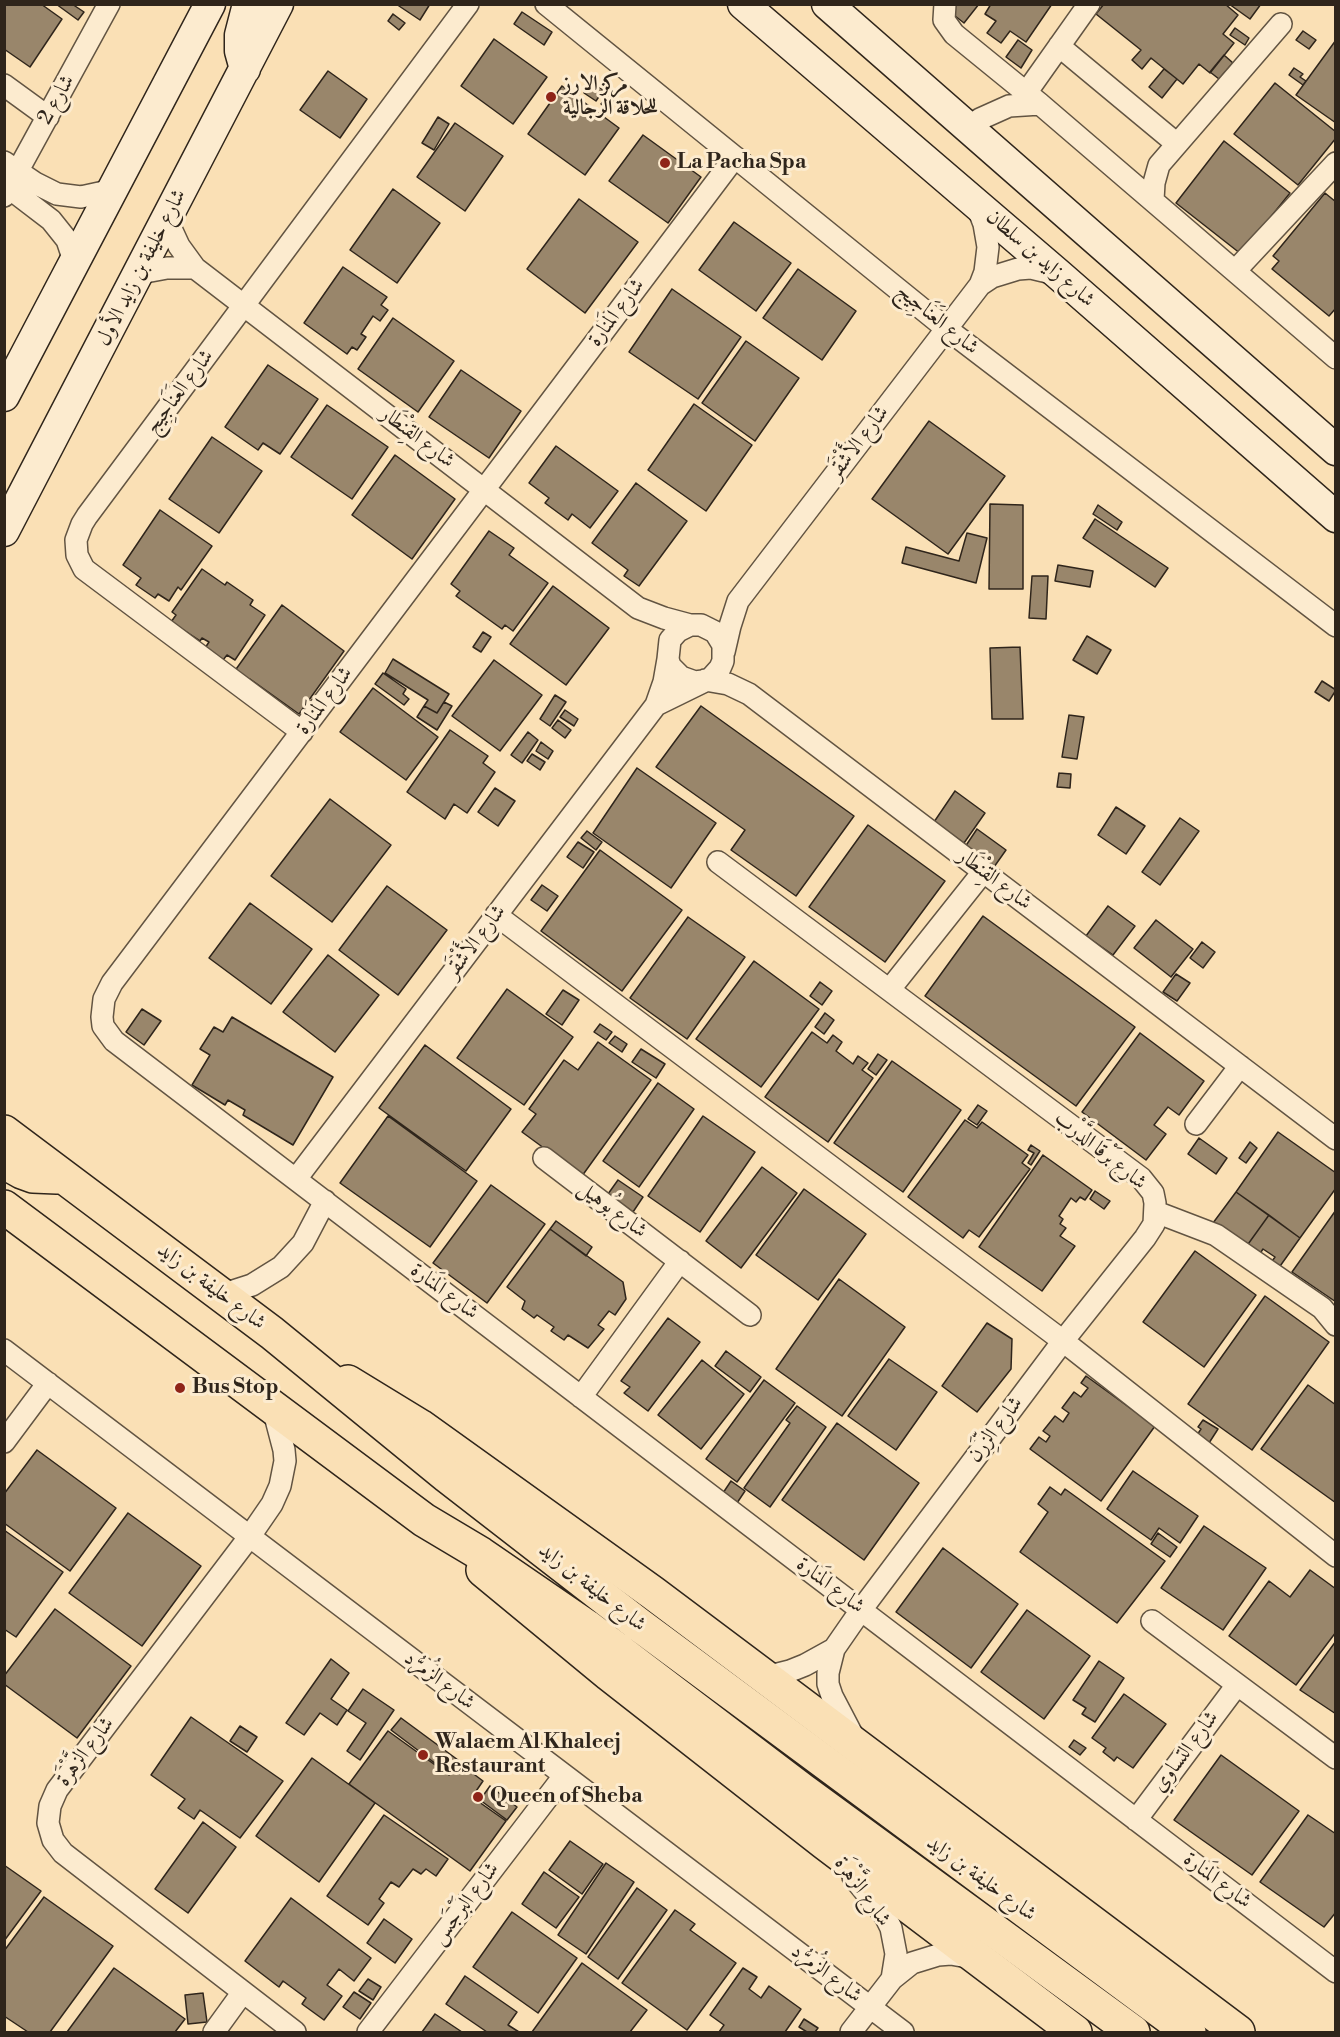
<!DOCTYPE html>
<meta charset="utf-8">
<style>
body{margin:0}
#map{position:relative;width:1340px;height:2037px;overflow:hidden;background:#fae0b5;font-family:"Libre Bodoni",serif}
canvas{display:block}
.frame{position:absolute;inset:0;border:6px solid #2f251b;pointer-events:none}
</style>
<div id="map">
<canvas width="1340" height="2037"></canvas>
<div class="frame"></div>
</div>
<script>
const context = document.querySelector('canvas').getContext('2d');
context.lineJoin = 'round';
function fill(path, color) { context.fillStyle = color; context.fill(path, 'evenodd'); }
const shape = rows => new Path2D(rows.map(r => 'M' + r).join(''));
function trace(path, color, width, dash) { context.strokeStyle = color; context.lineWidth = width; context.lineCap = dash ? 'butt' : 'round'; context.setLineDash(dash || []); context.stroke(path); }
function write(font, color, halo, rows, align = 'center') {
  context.font = font + ' "Libre Bodoni",Amiri,serif'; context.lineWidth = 6; context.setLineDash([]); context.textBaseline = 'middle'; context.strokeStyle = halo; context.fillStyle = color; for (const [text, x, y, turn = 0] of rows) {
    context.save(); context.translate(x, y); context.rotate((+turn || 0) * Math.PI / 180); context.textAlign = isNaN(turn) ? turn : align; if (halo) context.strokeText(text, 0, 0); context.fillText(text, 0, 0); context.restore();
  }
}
const building = shape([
 [4,4,41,4,62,19,30,67,4,49,4,4],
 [56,4,72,4,84,12,78,20,56,4],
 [396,4,430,4,420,20,396,4],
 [956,4,979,4,964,23,950,12,956,4],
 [991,4,1052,4,1026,42,1010,31,1001,43,987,33,996,21,985,14,991,4],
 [1104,4,1225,4,1238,15,1223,34,1234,43,1210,73,1199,64,1183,84,1151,58,1142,69,1132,60,1141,50,1096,14,1104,4],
 [1229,4,1261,4,1250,19,1229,4],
 [522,12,552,32,544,45,514,24,522,12],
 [393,14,405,23,399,30,388,21,393,14],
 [1235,28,1249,38,1245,45,1230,35,1235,28],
 [1303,31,1316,40,1309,49,1296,40,1303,31],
 [494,39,547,77,513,124,461,86,494,39],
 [1018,40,1032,50,1021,68,1006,57,1018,40],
 [1336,40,1336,123,1296,95,1336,40],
 [1224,55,1233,63,1219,79,1210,72,1224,55],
 [1294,68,1303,74,1300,77,1306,81,1303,85,1289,75,1294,68],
 [1164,69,1177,79,1162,98,1149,87,1164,69],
 [328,71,367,99,340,138,300,110,328,71],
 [591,82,615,98,608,109,601,104,605,99,600,95,596,101,584,93,591,82],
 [1275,83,1336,132,1336,138,1298,185,1234,134,1275,83],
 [562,86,619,128,585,175,528,134,562,86],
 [438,117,449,124,434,150,422,143,438,117],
 [455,123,503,156,465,211,417,177,455,123],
 [643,135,701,177,668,223,609,181,643,135],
 [1224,141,1290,193,1241,254,1176,203,1224,141],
 [393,189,440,223,397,283,350,250,393,189],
 [1325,193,1336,202,1336,308,1329,316,1272,269,1279,261,1273,256,1325,193],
 [579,199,638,242,585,313,527,269,579,199],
 [734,222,791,263,756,311,699,270,734,222],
 [343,267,387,297,381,305,388,310,380,321,373,316,361,334,366,337,357,350,352,347,347,354,304,323,343,267],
 [798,269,856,311,822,360,763,318,798,269],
 [672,289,741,337,698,399,629,352,672,289],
 [393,318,454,361,418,412,358,369,393,318],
 [746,341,799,378,755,441,702,403,746,341],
 [268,365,318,399,280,454,263,443,258,450,225,427,268,365],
 [461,370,521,411,489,458,429,417,461,370],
 [694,404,752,445,706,511,648,470,694,404],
 [327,405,388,447,352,499,291,457,327,405],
 [929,421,1005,476,948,554,872,499,929,421],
 [212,437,262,471,219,533,169,499,212,437],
 [556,446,618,491,590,528,572,514,568,520,545,503,549,498,529,483,556,446],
 [395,455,455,499,412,559,352,515,395,455],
 [636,483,687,521,639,586,624,576,628,570,592,543,636,483],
 [990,504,1023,505,1023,589,989,589,990,504],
 [1098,505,1122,522,1117,530,1093,514,1098,505],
 [160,510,212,546,181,590,178,587,169,601,158,594,155,598,136,585,141,578,123,565,160,510],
 [1095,519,1168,568,1155,587,1083,538,1095,519],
 [489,531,514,548,509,555,548,583,513,631,505,625,502,629,456,596,460,591,451,584,489,531],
 [967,533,987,538,976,583,902,563,906,547,959,561,967,533],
 [1058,565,1093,571,1090,587,1055,581,1058,565],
 [202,569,225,585,227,582,253,600,250,605,265,615,235,660,227,655,223,660,205,648,209,642,202,638,200,641,171,622,176,615,172,612,202,569],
 [1032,576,1048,576,1046,619,1029,618,1032,576],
 [553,586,609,628,566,685,510,644,553,586],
 [282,605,344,651,299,714,250,679,248,682,234,672,282,605],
 [483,632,491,637,481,652,473,647,483,632],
 [1087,636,1111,650,1097,674,1073,660,1087,636],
 [1020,647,1023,719,992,719,990,648,1020,647],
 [393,659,449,694,437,713,424,706,428,700,385,673,393,659],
 [494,660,542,695,500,751,452,716,494,660],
 [383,673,406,689,403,694,409,699,404,705,375,684,383,673],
 [1322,681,1336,690,1329,701,1315,692,1322,681],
 [373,688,438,737,406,780,340,732,373,688],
 [555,695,566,702,550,726,540,719,555,695],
 [444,702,452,706,437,730,417,717,424,706,437,713,444,702],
 [701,706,854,816,796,896,731,850,745,830,656,767,701,706],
 [565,710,578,719,574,726,560,717,565,710],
 [1069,715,1084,717,1077,759,1062,757,1069,715],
 [558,720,571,730,565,738,552,728,558,720],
 [450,730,488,756,483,763,495,772,467,813,454,804,445,819,407,792,450,730],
 [528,732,538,740,522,763,511,755,528,732],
 [541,742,553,751,548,759,536,751,541,742],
 [532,754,545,762,540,770,527,761,532,754],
 [637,768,716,823,671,888,593,833,637,768],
 [1059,773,1071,774,1070,788,1057,787,1059,773],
 [495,788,515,801,498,826,478,812,495,788],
 [955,791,985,813,964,843,934,822,955,791],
 [330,799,391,845,332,922,271,876,330,799],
 [1116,807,1145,826,1126,854,1098,835,1116,807],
 [1180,818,1199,831,1160,885,1142,872,1180,818],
 [868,825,945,881,885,962,809,907,868,825],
 [977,829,1006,850,994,867,965,847,977,829],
 [587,831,602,842,596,850,581,838,587,831],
 [578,842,594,852,583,868,567,857,578,842],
 [600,850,682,910,622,991,541,931,600,850],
 [542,885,558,896,547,911,531,900,542,885],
 [387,886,447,930,398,995,339,950,387,886],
 [250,903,312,949,271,1004,209,958,250,903],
 [1108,906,1135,926,1113,955,1086,936,1108,906],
 [983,916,1135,1027,1076,1106,925,996,983,916],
 [688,917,745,957,687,1039,630,998,688,917],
 [1156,920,1193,949,1171,977,1134,948,1156,920],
 [1202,942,1215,952,1203,968,1190,958,1202,942],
 [328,955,379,995,335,1052,283,1012,328,955],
 [754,961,819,1009,761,1087,696,1039,754,961],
 [1176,974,1190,983,1177,1001,1163,992,1176,974],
 [820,982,832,991,822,1005,810,996,820,982],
 [507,989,573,1037,524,1105,457,1058,507,989],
 [563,990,579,1000,562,1025,546,1014,563,990],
 [142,1009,161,1021,144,1045,126,1032,142,1009],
 [825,1013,834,1020,824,1034,815,1027,825,1013],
 [232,1017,333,1077,293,1145,243,1115,245,1110,228,1100,225,1105,192,1085,210,1055,200,1049,214,1027,223,1032,232,1017],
 [600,1024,612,1032,606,1040,594,1032,600,1024],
 [812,1032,827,1043,833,1035,842,1042,836,1051,853,1064,858,1056,868,1063,862,1070,873,1078,828,1142,765,1097,812,1032],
 [1140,1033,1204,1081,1179,1115,1168,1107,1154,1125,1166,1134,1146,1160,1082,1112,1140,1033],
 [615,1036,627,1044,622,1052,609,1043,615,1036],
 [598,1042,651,1080,582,1176,522,1132,536,1114,529,1109,564,1060,578,1070,598,1042],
 [425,1045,511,1109,466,1171,379,1108,425,1045],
 [641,1049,665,1064,656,1078,632,1062,641,1049],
 [878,1054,887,1060,876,1075,868,1069,878,1054],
 [892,1061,961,1110,903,1192,834,1143,892,1061],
 [658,1083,694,1109,639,1187,603,1161,658,1083],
 [978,1105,987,1111,977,1125,968,1119,978,1105],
 [388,1116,477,1181,430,1247,340,1183,388,1116],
 [703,1116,755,1152,700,1232,648,1196,703,1116],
 [965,1120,977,1128,982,1122,1028,1155,1022,1163,1030,1169,979,1237,969,1230,963,1238,908,1197,965,1120],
 [1278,1132,1336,1173,1336,1188,1300,1238,1236,1192,1278,1132],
 [1199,1138,1227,1158,1216,1174,1188,1154,1199,1138],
 [1250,1142,1257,1148,1246,1163,1239,1158,1250,1142],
 [1031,1145,1040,1151,1031,1165,1028,1163,1034,1153,1028,1150,1031,1145],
 [1043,1155,1092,1190,1085,1200,1080,1197,1076,1202,1071,1198,1059,1216,1063,1219,1060,1224,1066,1228,1060,1236,1075,1246,1042,1291,979,1247,1043,1155],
 [762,1167,797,1193,741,1268,706,1241,762,1167],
 [618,1180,643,1197,633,1212,608,1194,618,1180],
 [491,1185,545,1224,487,1303,433,1263,491,1185],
 [804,1189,866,1234,818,1300,756,1255,804,1189],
 [1095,1191,1110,1201,1104,1209,1090,1199,1095,1191],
 [1236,1192,1269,1215,1246,1247,1213,1223,1236,1192],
 [1336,1210,1336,1302,1292,1272,1336,1210],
 [1269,1215,1300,1238,1278,1269,1270,1264,1275,1257,1263,1249,1259,1255,1246,1247,1269,1215],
 [556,1221,592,1247,586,1256,550,1229,556,1221],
 [550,1229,623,1282,626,1299,615,1315,609,1311,598,1325,604,1329,588,1348,568,1335,564,1340,551,1331,554,1327,537,1315,534,1318,522,1309,525,1301,507,1287,550,1229],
 [1195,1251,1256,1295,1204,1367,1143,1322,1195,1251],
 [839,1279,905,1327,842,1416,776,1369,839,1279],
 [1265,1296,1329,1342,1252,1450,1188,1404,1265,1296],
 [668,1318,700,1342,648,1411,624,1393,630,1387,621,1381,668,1318],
 [987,1323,1012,1339,1011,1369,977,1412,942,1386,987,1323],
 [726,1351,761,1377,750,1392,715,1366,726,1351],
 [889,1359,937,1392,896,1450,848,1416,889,1359],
 [702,1360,744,1394,701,1449,658,1415,702,1360],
 [1086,1376,1155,1426,1101,1501,1030,1449,1039,1437,1046,1442,1050,1436,1043,1431,1055,1416,1063,1422,1069,1413,1062,1408,1074,1392,1081,1397,1088,1388,1081,1383,1086,1376],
 [764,1380,795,1403,737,1482,706,1459,764,1380],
 [1308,1385,1336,1405,1336,1503,1261,1449,1308,1385],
 [797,1406,826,1427,770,1507,744,1488,790,1423,786,1420,797,1406],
 [1203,1420,1218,1429,1209,1443,1197,1435,1201,1429,1198,1427,1203,1420],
 [837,1423,919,1483,864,1560,782,1500,837,1423],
 [37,1450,116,1508,70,1571,4,1523,4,1494,37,1450],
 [1133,1471,1198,1516,1180,1543,1159,1528,1151,1540,1107,1509,1133,1471],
 [731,1481,745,1491,737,1503,723,1493,731,1481],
 [1050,1487,1061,1495,1065,1489,1165,1561,1117,1623,1020,1552,1048,1512,1038,1504,1050,1487],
 [128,1513,201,1566,142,1646,69,1593,128,1513],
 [1204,1526,1266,1568,1223,1630,1161,1588,1204,1526],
 [4,1530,63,1572,16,1637,4,1629,4,1530],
 [1158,1533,1177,1547,1170,1557,1151,1544,1158,1533],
 [943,1548,1018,1604,971,1668,896,1612,943,1548],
 [1310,1570,1336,1589,1336,1632,1296,1685,1229,1636,1269,1581,1290,1597,1310,1570],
 [55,1609,131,1666,77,1738,4,1684,4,1676,55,1609],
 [1027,1610,1090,1656,1044,1719,981,1672,1027,1610],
 [1336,1641,1336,1714,1300,1690,1336,1641],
 [331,1659,349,1673,331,1699,347,1710,337,1725,320,1713,304,1735,286,1723,331,1659],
 [1099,1661,1124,1678,1095,1722,1082,1714,1086,1708,1073,1700,1099,1661],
 [363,1689,394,1710,360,1760,347,1751,366,1723,348,1711,363,1689],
 [1124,1694,1166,1724,1133,1768,1117,1757,1114,1761,1112,1759,1103,1752,1106,1748,1092,1738,1124,1694],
 [191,1717,283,1781,240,1838,200,1810,194,1819,178,1808,185,1799,151,1775,191,1717],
 [401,1718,458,1760,448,1773,391,1730,401,1718],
 [240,1726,257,1737,247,1752,230,1741,240,1726],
 [388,1731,449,1775,459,1763,483,1781,472,1797,506,1821,470,1871,349,1784,388,1731],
 [1074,1740,1086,1748,1080,1755,1069,1747,1074,1740],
 [1221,1755,1299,1811,1252,1875,1174,1820,1221,1755],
 [312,1758,375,1803,319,1882,256,1836,312,1758],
 [490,1786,517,1807,507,1820,480,1800,490,1786],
 [384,1815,448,1859,436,1876,426,1869,421,1874,413,1869,399,1887,391,1882,379,1899,384,1903,368,1925,327,1896,384,1815],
 [1308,1815,1336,1834,1336,1912,1324,1927,1260,1882,1308,1815],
 [203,1822,236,1847,188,1913,155,1889,203,1822],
 [570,1841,603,1864,582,1894,549,1870,570,1841],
 [606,1863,634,1882,586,1954,558,1935,606,1863],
 [4,1865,41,1891,4,1941,4,1865],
 [544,1872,579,1897,556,1928,522,1904,544,1872],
 [637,1888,667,1910,618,1979,588,1957,637,1888],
 [44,1897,113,1946,50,2032,28,2032,4,2016,4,1951,44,1897],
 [291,1898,371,1958,354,1981,339,1969,327,1985,342,1996,324,2020,302,2004,306,1998,283,1981,279,1987,245,1961,291,1898],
 [675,1910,695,1924,690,1930,736,1963,687,2030,622,1983,675,1910],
 [512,1912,577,1958,538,2013,473,1967,512,1912],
 [384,1919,412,1939,395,1963,367,1943,384,1919],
 [582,1963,647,2010,630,2032,532,2032,582,1963],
 [114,1968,185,2019,175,2032,67,2032,114,1968],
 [743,1968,757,1977,749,1989,761,1998,769,1986,801,2009,785,2032,719,2032,724,2025,710,2015,743,1968],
 [465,1976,517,2012,508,2025,519,2032,487,2032,446,2004,465,1976],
 [368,1979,381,1987,373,2000,359,1991,368,1979],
 [354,1992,371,2003,360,2019,343,2007,354,1992],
 [203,1993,207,2022,188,2024,185,1995,203,1993],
 [435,2014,462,2032,422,2032,435,2014],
 [804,2019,818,2028,815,2032,807,2032,799,2027,804,2019]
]);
fill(building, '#99866b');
trace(building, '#2f251b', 1.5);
const street = shape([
 [546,4,947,329,1336,626],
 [945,4,944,20,954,34,1040,104,1336,358],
 [1059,46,1177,144],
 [4,85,48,117],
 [1026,93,1089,4],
 [968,129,980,119,1009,106,1040,104],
 [735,157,112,983,104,999,102,1017,103,1026,114,1041,1336,1972],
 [4,162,35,183,57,194,81,197,104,192,116,187],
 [4,184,51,220,67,240,75,264],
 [4,196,109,4],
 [1153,200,1154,183,1159,165,1281,24],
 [167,220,179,246,195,268,638,608,664,618,690,625],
 [1235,271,1336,163],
 [140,273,167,268,195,268],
 [980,285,992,277,1018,269,1031,268,1056,274],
 [724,652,730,626,738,601,980,285,985,272,988,247,984,224,977,206],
 [705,680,728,684,749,694,1336,1139],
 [656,705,711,678,720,668,723,661,723,645,715,632,701,625,690,625,678,631,670,640,668,659,670,666,681,677,695,682,703,681],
 [302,732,84,569,77,555,76,540,82,524,87,516,468,4],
 [718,862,1141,1178,1153,1193,1155,1203,1154,1224,1145,1238,1063,1341,861,1610,834,1649,828,1673,828,1684,832,1696,855,1740],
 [496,915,1063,1341,1336,1556],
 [890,989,983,872],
 [1196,1124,1240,1066],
 [544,1158,750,1315],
 [296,1179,656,705,664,682,668,659],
 [1156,1212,1216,1235,1322,1308,1336,1325],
 [221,1295,252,1285,281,1267,303,1243,325,1201],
 [4,1350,903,2032],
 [581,1397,680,1261],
 [273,1408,284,1450,285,1461,280,1486,272,1504,250,1536,57,1790,50,1806,48,1823,53,1840,63,1853,295,2032],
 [4,1442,48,1383],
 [1152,1621,1336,1758],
 [760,1675,774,1675,790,1671,805,1665,834,1649],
 [1136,1820,1237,1685],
 [853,1877,885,1916,891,1928,896,1954,892,1979],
 [214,2032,243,1992],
 [368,2032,564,1776],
 [851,2032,892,1979,912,1963,938,1955,951,1954,973,1958]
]);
const secondary = shape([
 [743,4,1058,274,1336,517],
 [827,4,1336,450],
 [245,69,240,51,240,35,248,4],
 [4,396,210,4],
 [4,531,278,4]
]);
const primary = shape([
 [348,1382,420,1426,653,1593,1238,2032],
 [483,1570,609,1674,825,1843,1075,2032]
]);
const highway = shape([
 [4,1132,272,1333,447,1476,638,1624,1189,2032],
 [4,1162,22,1172,33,1176,57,1177],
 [4,1207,424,1520,481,1554,586,1626,802,1790,1133,2032]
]);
trace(street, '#625442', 24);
trace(secondary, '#2f251b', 33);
trace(primary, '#2f251b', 36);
trace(highway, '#2f251b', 36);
trace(street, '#fcebcf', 21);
trace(secondary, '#fcebcf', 30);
trace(primary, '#fae0b5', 33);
trace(highway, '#fae0b5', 33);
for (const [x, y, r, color] of [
 [551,97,6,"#8f2418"],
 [665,163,6,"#8f2418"],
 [180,1388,6,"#8f2418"],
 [423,1755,6,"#8f2418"],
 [478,1797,6,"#8f2418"]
]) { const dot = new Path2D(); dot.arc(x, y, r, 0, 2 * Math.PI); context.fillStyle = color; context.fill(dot); trace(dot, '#fcebcf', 2); }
write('bold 21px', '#2f251b', '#fcebcf', [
 ["مركز الارز",563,85],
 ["للحلاقة الرجالية",563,109],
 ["La Pacha Spa",677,163],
 ["Bus Stop",192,1388],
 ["Walaem Al Khaleej",435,1743],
 ["Restaurant",435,1767],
 ["Queen of Sheba",490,1797]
], 'left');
write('21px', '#2f251b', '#fcebcf', [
 ["شارع 2",57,100,-61],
 ["شارع زايد بن سلطان",1040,259,41],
 ["شارع خليفة بن زايد الأول",142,268,-63],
 ["شارع المَنارة",617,313,-53],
 ["شارع العَنَاجِيج",937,320,39],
 ["شارع العَنَاجِيج",180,392,-53],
 ["شارع القِنْطَار",417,438,37],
 ["شارع الأَشْقَر",859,443,-53],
 ["شارع المَنارة",325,701,-53],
 ["شارع القِنْطَار",994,880,37],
 ["شارع الأَشْقَر",476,942,-53],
 ["شارع بَرْقَا الدَّرْب",1100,1151,39],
 ["شارع بُوهيل",612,1210,37],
 ["شارع خليفة بن زايد",211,1287,37],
 ["شارع المَنارة",444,1292,37],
 ["شارع الزِّرَن",996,1430,-53],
 ["شارع المَنارة",830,1586,37],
 ["شارع خليفة بن زايد",592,1588,38],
 ["شارع الزُمرُّد",439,1681,37],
 ["شارع الزَّهْرَة",86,1752,-53],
 ["شارع التساوي",1186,1752,-53],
 ["شارع خليفة بن زايد",981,1879,36],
 ["شارع المَنارة",1217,1881,37],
 ["شارع الزَّهْرَة",862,1892,54],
 ["شارع البَرْجَس",466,1904,-53],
 ["شارع الزُمرُّد",826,1974,37]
]);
</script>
